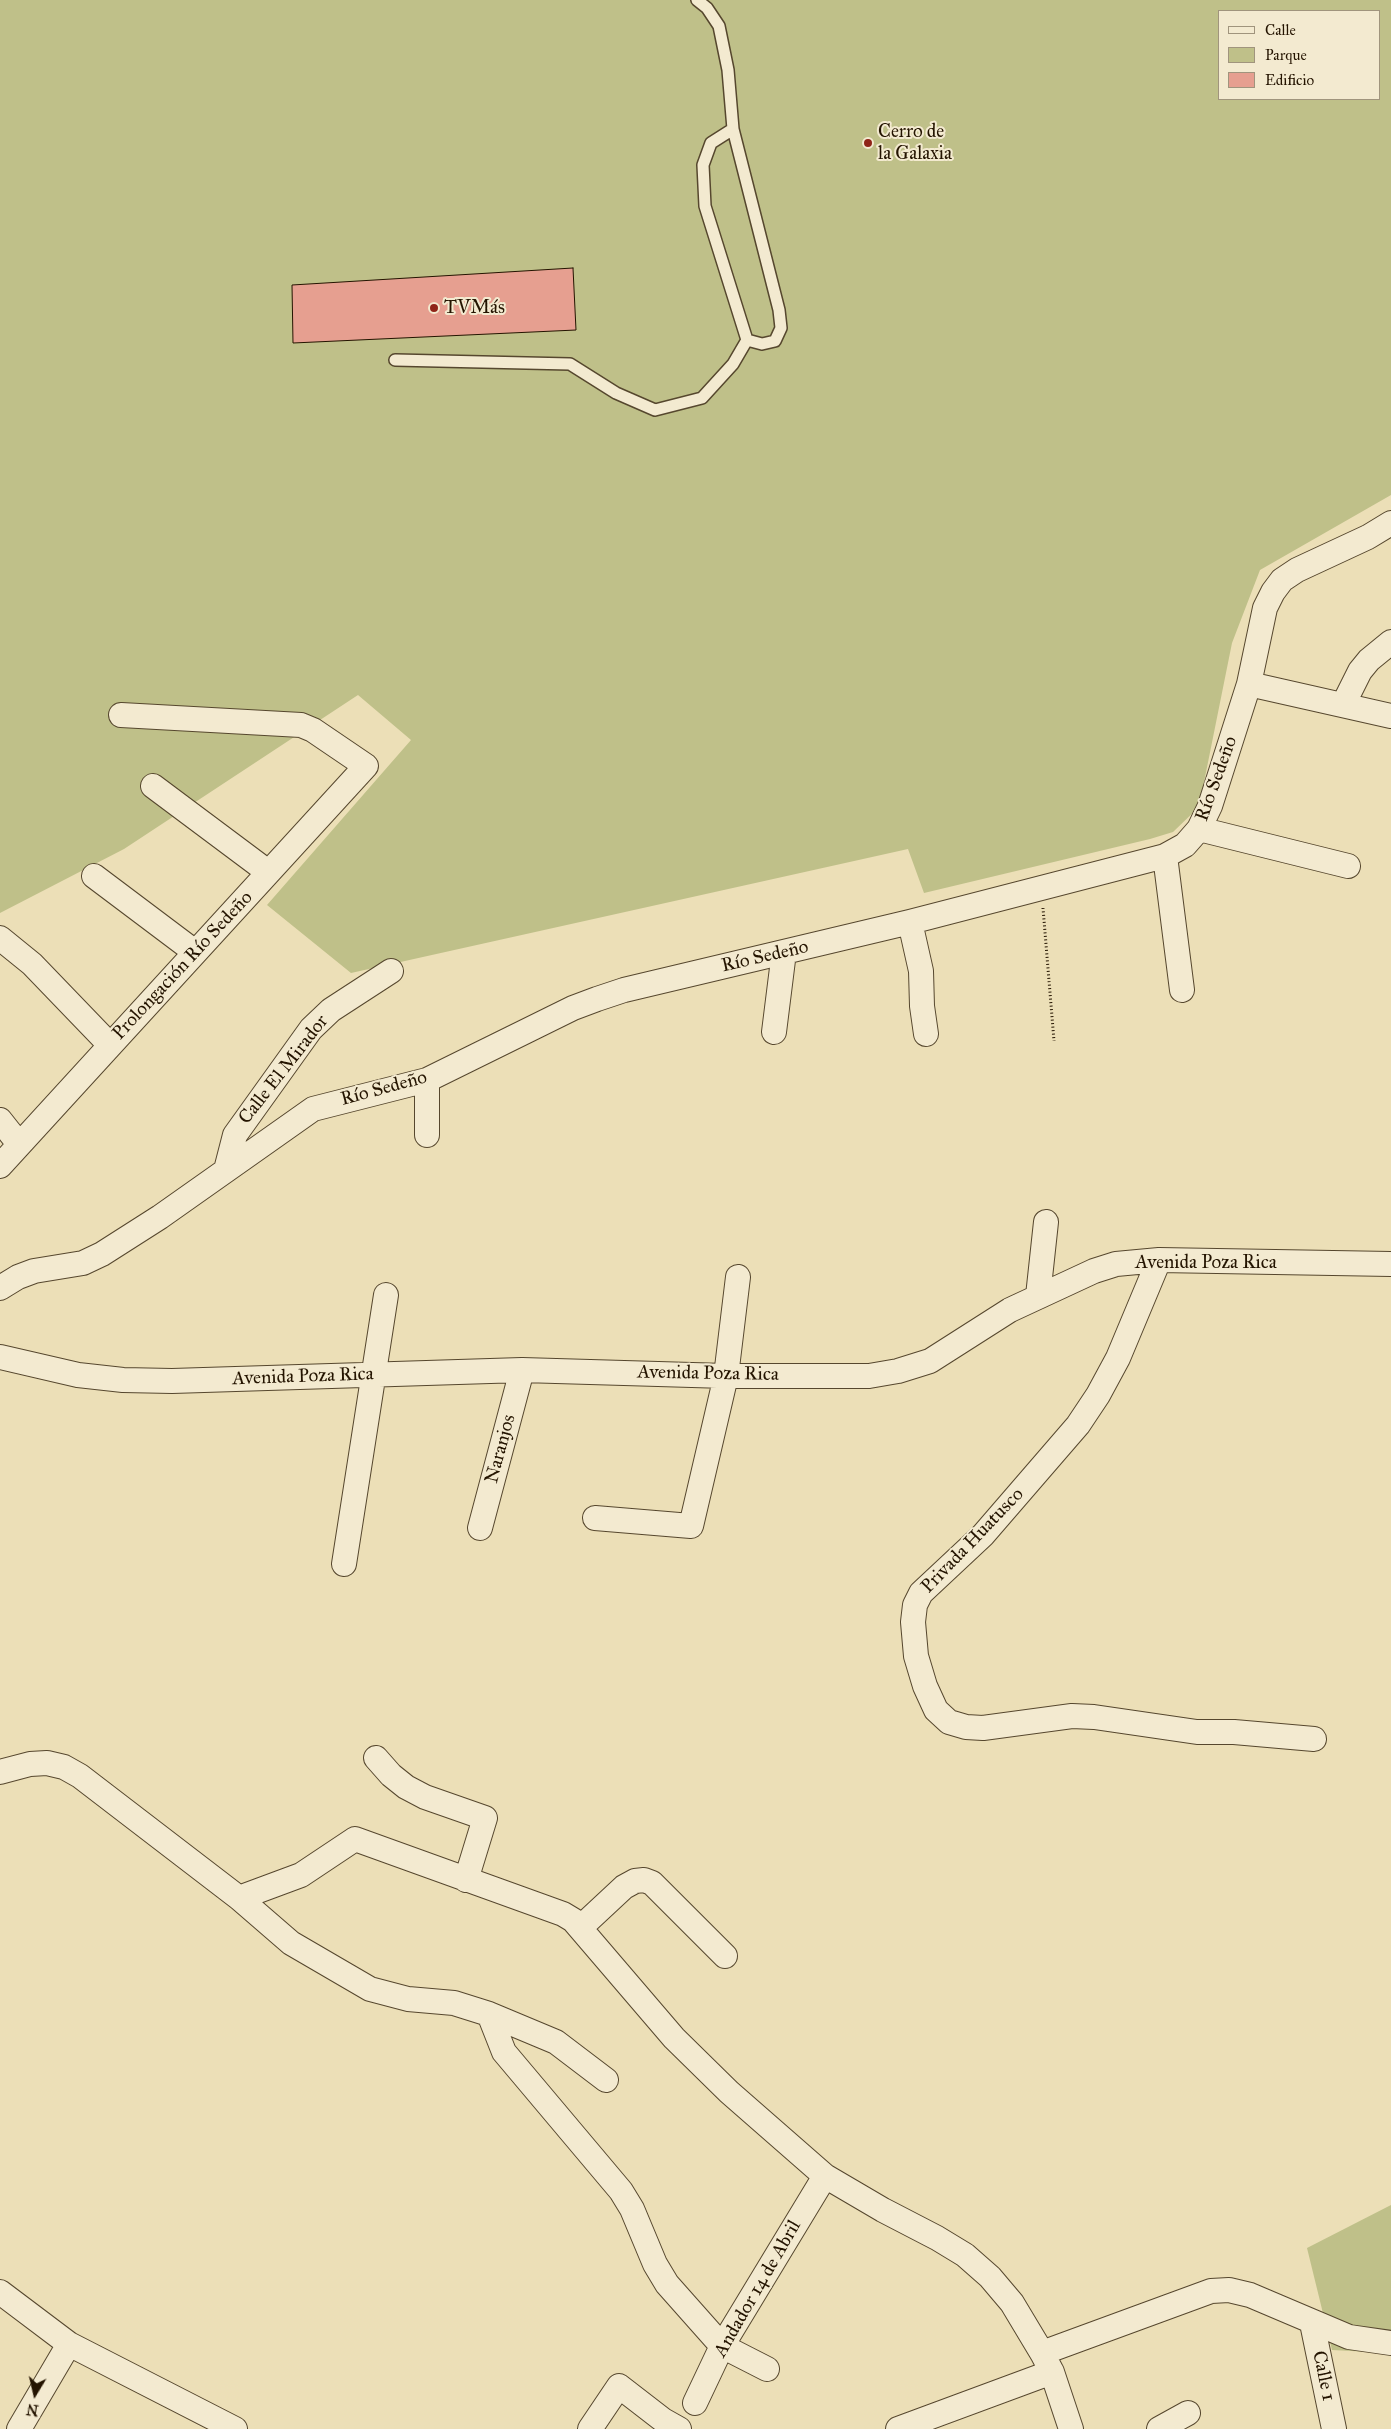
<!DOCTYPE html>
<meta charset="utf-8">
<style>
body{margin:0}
#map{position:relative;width:1391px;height:2429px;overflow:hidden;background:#ecdfb7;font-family:"IM FELL Great Primer",serif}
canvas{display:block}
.legend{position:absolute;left:1218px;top:10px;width:162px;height:90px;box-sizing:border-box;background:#f3ead0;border:1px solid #a0947d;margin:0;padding:6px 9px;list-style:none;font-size:15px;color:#241400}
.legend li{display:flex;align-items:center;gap:10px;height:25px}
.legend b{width:25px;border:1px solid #a0947d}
.north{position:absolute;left:10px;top:2369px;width:50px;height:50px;-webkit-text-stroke:4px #f3ead0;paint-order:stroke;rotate:189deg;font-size:14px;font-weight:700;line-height:20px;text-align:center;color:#241400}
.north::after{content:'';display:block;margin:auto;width:18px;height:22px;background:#241400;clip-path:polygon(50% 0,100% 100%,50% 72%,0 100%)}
</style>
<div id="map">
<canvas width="1391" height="2429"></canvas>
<ul class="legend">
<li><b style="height:6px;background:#f3ead0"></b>Calle</li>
<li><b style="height:14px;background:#bfc089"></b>Parque</li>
<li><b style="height:14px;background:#e69f90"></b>Edificio</li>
</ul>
<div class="north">N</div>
</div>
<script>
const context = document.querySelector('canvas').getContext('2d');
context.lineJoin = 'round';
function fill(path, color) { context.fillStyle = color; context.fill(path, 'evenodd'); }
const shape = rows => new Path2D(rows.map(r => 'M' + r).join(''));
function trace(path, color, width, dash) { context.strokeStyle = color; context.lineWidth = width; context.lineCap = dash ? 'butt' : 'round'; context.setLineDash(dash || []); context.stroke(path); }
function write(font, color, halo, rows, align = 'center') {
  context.font = font + ' "IM FELL Great Primer",serif'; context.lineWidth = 4; context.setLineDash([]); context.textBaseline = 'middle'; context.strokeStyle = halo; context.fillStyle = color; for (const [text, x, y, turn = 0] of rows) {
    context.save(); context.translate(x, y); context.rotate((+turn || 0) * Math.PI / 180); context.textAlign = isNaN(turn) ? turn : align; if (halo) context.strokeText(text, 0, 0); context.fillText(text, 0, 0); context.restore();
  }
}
fill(shape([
 [0,0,1391,0,1391,495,1260,570,1232,643,1199,807,1173,832,1150,839,924,893,908,849,351,973,267,905,411,740,358,695,124,849,0,913],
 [1220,11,1380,11,1380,99,1220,99],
 [1391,2205,1391,2353,1332,2350,1307,2248]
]), '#bfc089');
const building = shape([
 [573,268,576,330,293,343,292,285,573,268]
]);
fill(building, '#e69f90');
trace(building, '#241400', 1);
const lane = shape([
 [697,0,707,8,719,26,728,70,733,129,779,310,781,328,775,341,762,344,747,340,705,206,703,165,711,143,733,129],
 [395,360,570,364,616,393,655,410,702,398,733,364,747,340]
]);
const street = shape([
 [1249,684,1391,716],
 [1343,705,1360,671,1369,660,1391,642],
 [153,786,268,872],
 [1199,829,1348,866],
 [1165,856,1182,990],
 [94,876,195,952],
 [910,922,921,971,922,1006,926,1034],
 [0,938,32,964,110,1045],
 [774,1032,784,952],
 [427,1080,427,1135],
 [0,1120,19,1144],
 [0,1166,366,766,313,730,301,725,121,715],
 [226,1170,235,1135,311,1029,331,1010,391,971],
 [1159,1260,1118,1358,1098,1395,1078,1425,983,1535,921,1593,915,1605,913,1622,916,1656,925,1686,936,1710,949,1722,966,1727,983,1728,1072,1716,1094,1717,1197,1732,1234,1732,1314,1739],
 [0,1288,18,1277,34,1271,83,1263,102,1254,160,1217,313,1109,427,1080,573,1008,597,999,624,990,910,922,1165,856,1185,845,1199,829,1210,806,1249,684,1265,608,1273,592,1282,580,1297,570,1368,537,1391,523],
 [1038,1296,1046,1222],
 [0,1357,78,1375,123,1380,172,1381,522,1370,726,1376,869,1376,898,1371,930,1361,1010,1310,1094,1271,1116,1264,1159,1260,1391,1264],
 [595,1518,691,1526,726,1376,738,1277],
 [480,1528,522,1370],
 [344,1564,386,1295],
 [376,1758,391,1775,406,1787,425,1797,485,1818,466,1880],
 [0,1772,30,1764,47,1763,64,1767,80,1776,239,1898,291,1943,370,1989,408,1999,454,2003,489,2014,556,2042,606,2080],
 [239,1898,301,1875,355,1839,563,1914,573,1920,674,2038,729,2092,825,2176,883,2210,937,2238,965,2255,990,2277,1012,2303,1042,2353,1052,2372,1071,2429],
 [580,1928,624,1887,635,1881,644,1880,652,1883,725,1956],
 [489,2014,504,2052,621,2191,632,2209,655,2264,667,2284,722,2346,767,2369],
 [0,2292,69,2344,235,2429],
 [1312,2323,1334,2429],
 [1042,2353,1211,2291,1229,2290,1250,2295,1349,2337,1391,2343],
 [695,2403,722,2346,825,2176],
 [19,2429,69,2344],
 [590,2429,619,2386,663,2420,679,2429],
 [898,2429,1052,2372],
 [1159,2429,1188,2413]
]);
trace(lane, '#56472e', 14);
trace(street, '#56472e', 26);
trace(shape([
 [1043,908,1054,1041]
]), '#241400', 3, [1, 2.5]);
trace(lane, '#f3ead0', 11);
trace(street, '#f3ead0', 24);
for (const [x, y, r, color] of [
 [868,143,5,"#8f2418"],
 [434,308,5,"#8f2418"]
]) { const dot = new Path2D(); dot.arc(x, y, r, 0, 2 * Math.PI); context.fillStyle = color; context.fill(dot); trace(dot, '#f3ead0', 2); }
write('19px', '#241400', '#f3ead0', [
 ["Cerro de",878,132],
 ["la Galaxia",878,154],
 ["TVMás",444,308]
], 'left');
write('19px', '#241400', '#f3ead0', [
 ["Río Sedeño",1217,779,-70],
 ["Río Sedeño",765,957,-13],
 ["Prolongación Río Sedeño",183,966,-47],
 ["Calle El Mirador",284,1070,-52],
 ["Río Sedeño",384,1089,-15],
 ["Avenida Poza Rica",1206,1263],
 ["Avenida Poza Rica",708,1374,1],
 ["Avenida Poza Rica",303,1377,-2],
 ["Naranjos",501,1449,-75],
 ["Privada Huatusco",973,1541,-46],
 ["Andador 14 de Abril",758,2289,-60],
 ["Calle 1",1323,2376,78]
]);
</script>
